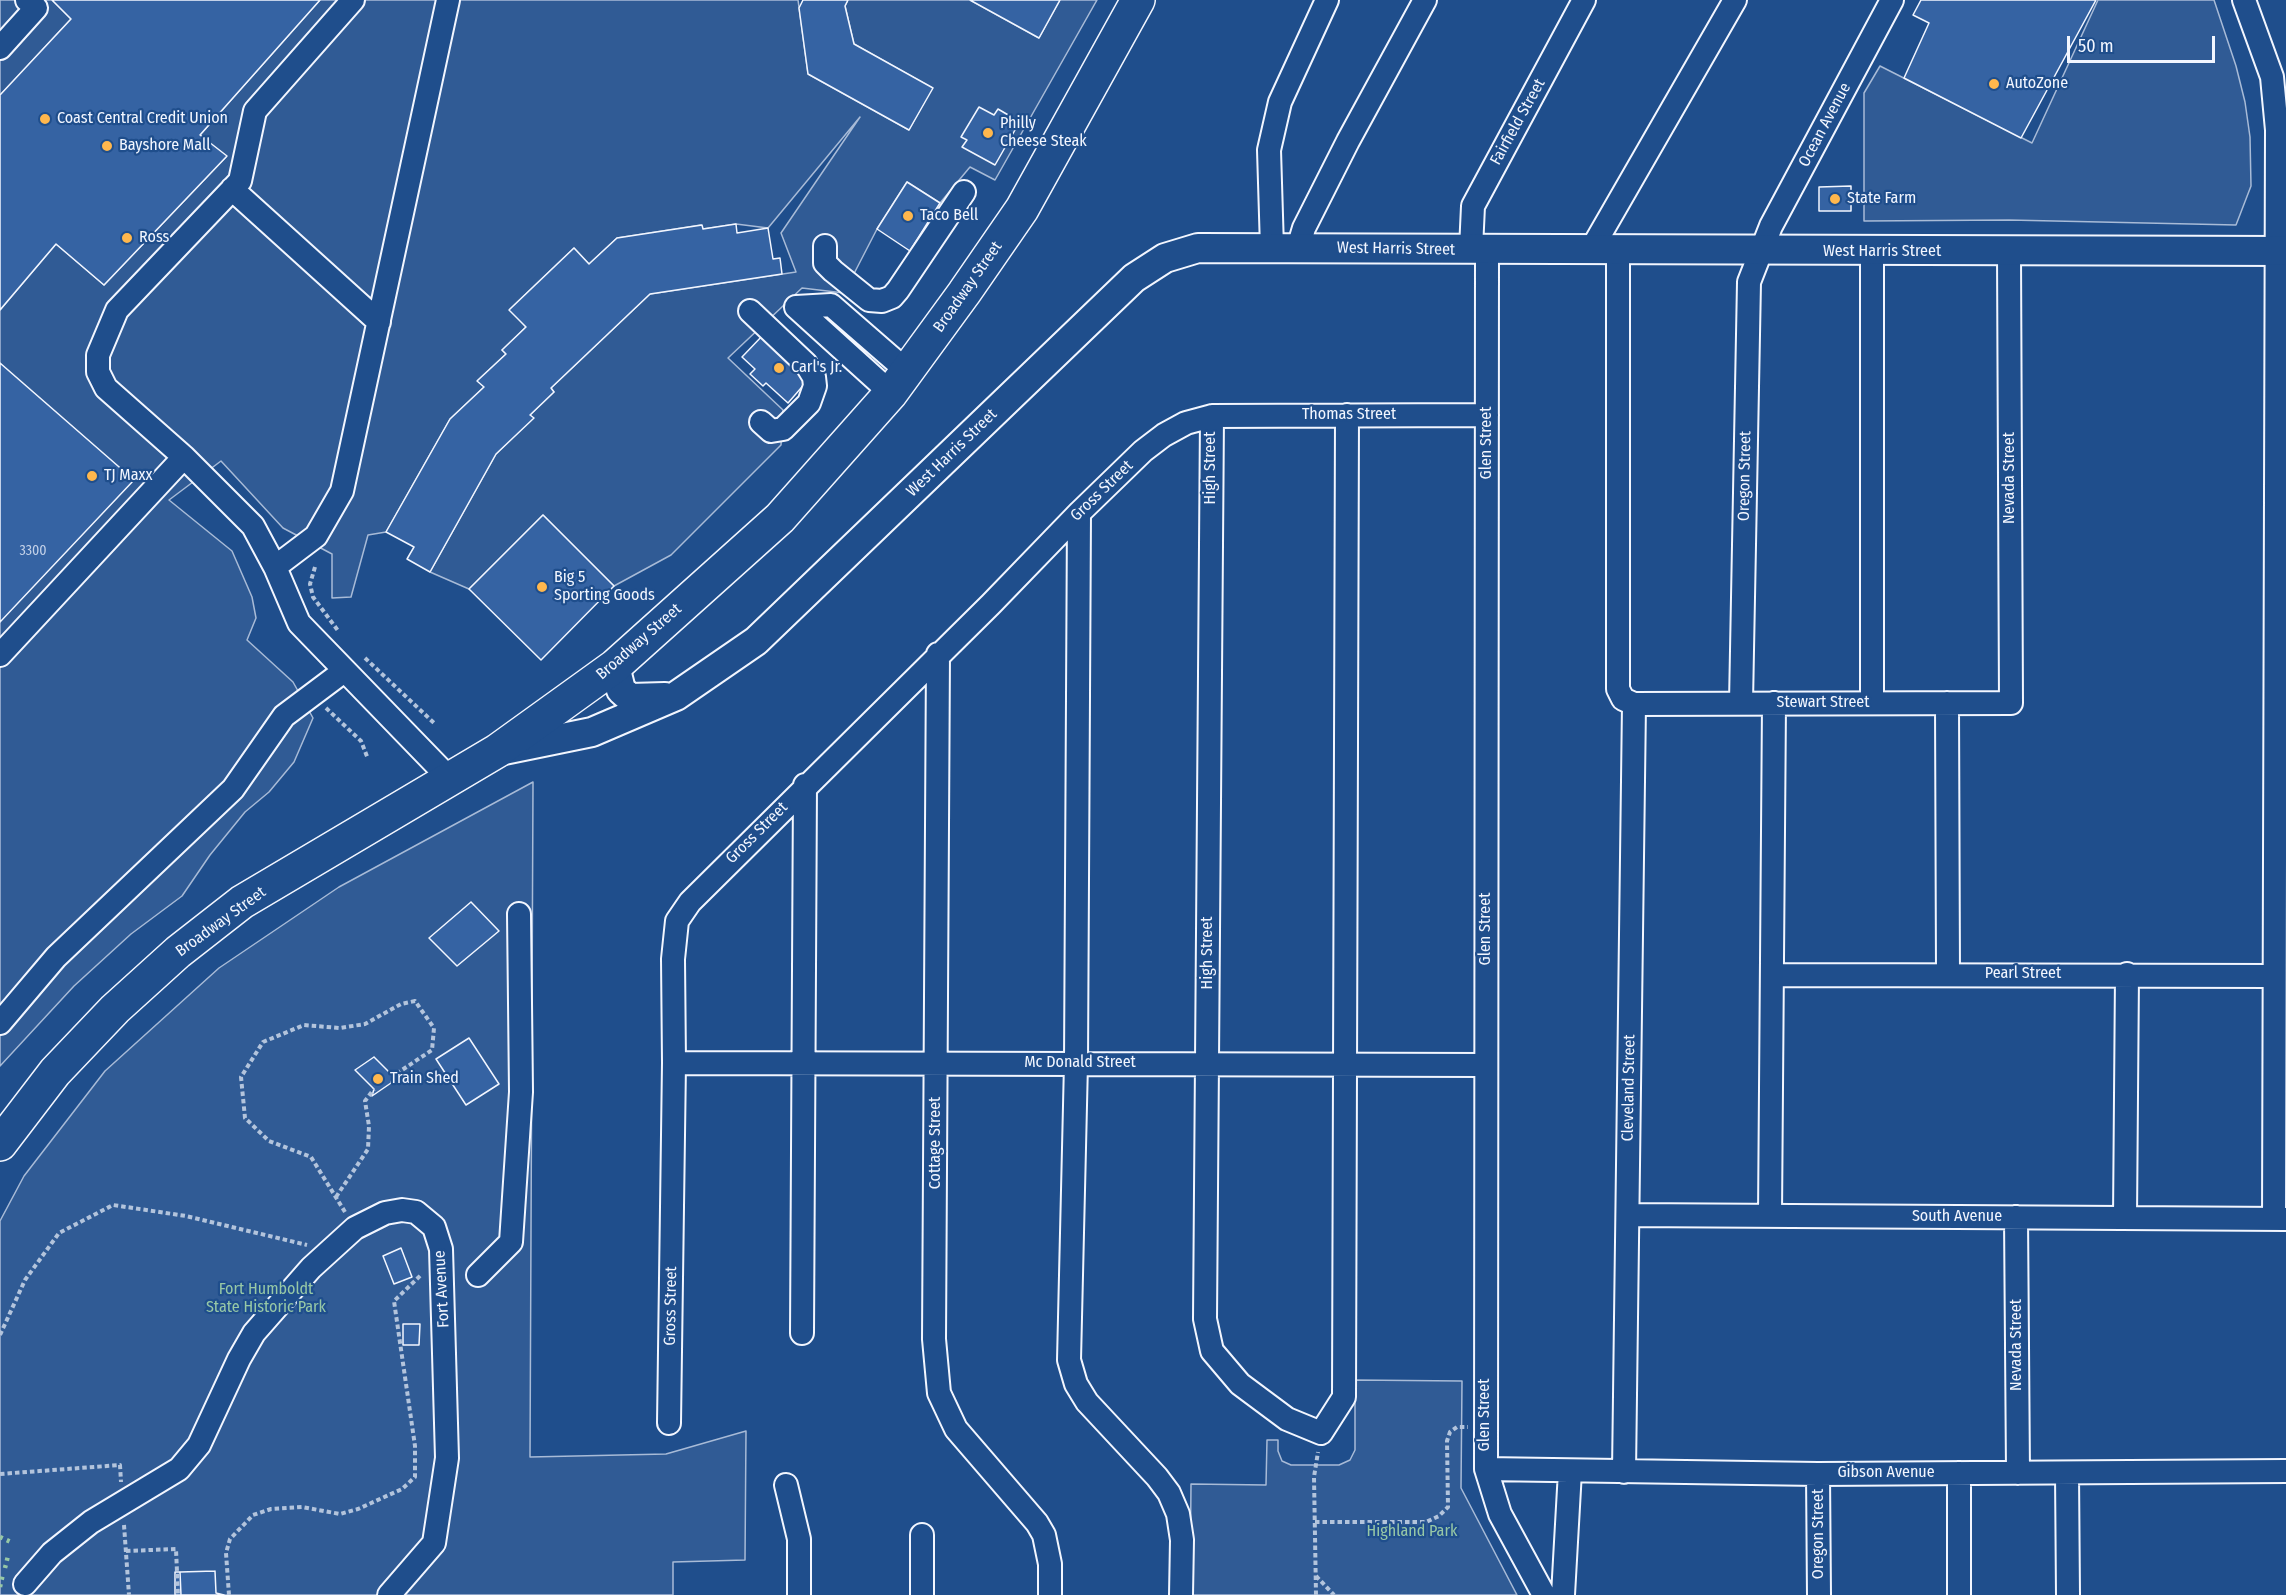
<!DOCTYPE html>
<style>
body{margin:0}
#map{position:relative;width:2286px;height:1595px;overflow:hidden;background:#1f4e8c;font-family:"Fira Sans Condensed",sans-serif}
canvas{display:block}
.scale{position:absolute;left:2067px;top:36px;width:148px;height:27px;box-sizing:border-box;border:3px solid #f2f6ff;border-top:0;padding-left:8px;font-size:18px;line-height:21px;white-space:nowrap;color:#f2f6ff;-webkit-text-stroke:4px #1f4e8c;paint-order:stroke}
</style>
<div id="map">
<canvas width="2286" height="1595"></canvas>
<div class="scale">50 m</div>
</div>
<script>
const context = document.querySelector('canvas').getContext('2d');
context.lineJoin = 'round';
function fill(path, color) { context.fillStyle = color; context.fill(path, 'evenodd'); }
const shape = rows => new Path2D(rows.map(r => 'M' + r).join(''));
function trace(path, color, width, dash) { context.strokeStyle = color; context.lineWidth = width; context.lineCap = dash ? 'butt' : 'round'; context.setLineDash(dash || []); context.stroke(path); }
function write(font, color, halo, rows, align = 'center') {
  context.font = font + ' "Fira Sans Condensed",sans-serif'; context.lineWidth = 4.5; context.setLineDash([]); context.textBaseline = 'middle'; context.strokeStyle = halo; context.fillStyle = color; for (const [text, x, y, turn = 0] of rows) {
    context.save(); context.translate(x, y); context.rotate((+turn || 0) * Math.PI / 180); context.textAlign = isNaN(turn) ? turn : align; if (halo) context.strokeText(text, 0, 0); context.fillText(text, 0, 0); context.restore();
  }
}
const built = shape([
 [0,0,52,0,71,19,0,95,0,0],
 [320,0,798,0,808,74,909,130,932,88,854,44,845,6,848,0,970,0,1039,38,1060,0,1097,0,995,180,970,167,940,203,907,182,877,229,844,293,802,288,728,358,783,410,781,445,671,555,614,586,543,515,469,589,430,572,496,454,533,418,530,415,554,392,551,388,650,294,796,272,781,233,860,117,768,228,736,224,703,229,701,225,617,238,589,264,574,248,510,309,526,327,502,350,506,354,478,380,484,387,450,419,386,532,368,535,351,597,332,598,332,554,283,528,221,461,169,500,232,551,252,597,256,618,247,640,293,682,313,718,294,762,269,792,245,812,210,855,182,896,131,934,74,986,0,1066,0,310,56,244,104,285,226,157,200,135,320,0],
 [2098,0,2214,0,2236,66,2245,102,2250,137,2251,186,2236,225,2009,220,1864,221,1864,93,1880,66,2032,143,2098,0],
 [533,782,530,1457,666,1454,746,1431,745,1560,673,1562,673,1595,0,1595,0,1221,24,1176,105,1071,219,968,339,887,533,782],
 [1355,1380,1462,1381,1461,1488,1517,1595,1190,1595,1191,1484,1266,1485,1267,1440,1278,1440,1278,1451,1282,1461,1291,1465,1339,1465,1350,1460,1355,1450,1355,1380]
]);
fill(built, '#305b95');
trace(built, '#a8bbd7', 1.5);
const building = shape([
 [52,0,320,0,200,135,227,156,104,285,56,244,0,310,0,95,71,19,52,0],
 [803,0,848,0,845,6,854,44,933,88,909,130,808,74,799,8,803,0],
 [970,0,1060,0,1039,38,970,0],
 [1921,0,2096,0,2021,138,1904,78,1929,23,1913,15,1921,0],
 [979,107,994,115,998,109,1015,119,1010,127,1015,130,995,165,962,147,967,140,961,137,979,107],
 [907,182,940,203,910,251,877,229,907,182],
 [1851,186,1851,211,1819,211,1819,187,1851,186],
 [736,224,737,233,768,228,773,259,780,258,782,274,650,294,551,388,554,392,530,415,534,418,496,454,430,572,407,559,414,547,386,532,450,419,484,387,477,381,506,354,502,350,526,327,509,310,574,248,589,264,617,238,702,225,703,229,736,224],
 [764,334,808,380,788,403,766,383,763,386,750,374,755,369,742,357,764,334],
 [0,363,134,480,0,622,0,363],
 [543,515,614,586,541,660,469,589,543,515],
 [471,902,499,931,457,966,429,938,471,902],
 [469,1038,499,1084,466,1105,436,1059,469,1038],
 [374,1057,393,1076,391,1083,372,1096,374,1089,355,1070,374,1057],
 [401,1248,412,1277,394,1284,383,1256,401,1248],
 [403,1324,420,1324,419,1345,403,1345,403,1324],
 [215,1571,216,1593,224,1595,181,1595,180,1572,215,1571],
 [175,1572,180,1572,181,1595,175,1595,175,1572]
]);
fill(building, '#3563a3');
trace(building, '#f2f6ff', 1.5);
const minor = shape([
 [353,0,255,111,240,181,117,310,98,355,98,372,106,388,184,457,253,526,275,567,299,623,451,780],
 [2244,0,2272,77,2277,130,2274,1219],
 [0,48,36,8,27,0],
 [232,189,379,322],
 [825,246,825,263,833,271,869,300,882,301,892,297,898,290,964,192],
 [1272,248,1269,150,1280,102,1327,0],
 [1298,248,1304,228,1348,141,1425,0],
 [1471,249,1473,206,1584,0],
 [1487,249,1486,1469,1500,1514,1544,1595],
 [1591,250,1735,0],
 [1618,250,1618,689,1623,699,1634,704,2011,703,2009,253],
 [1872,252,1872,703],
 [796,307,831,305,908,372],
 [796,307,891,393],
 [750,311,806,364,814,377,815,386,809,403,783,429,771,431,761,422],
 [1212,416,1205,1319,1212,1351,1240,1384,1287,1419,1321,1433,1344,1397,1347,415],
 [1079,513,1076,1063,1069,1360,1076,1384,1087,1402,1157,1477,1169,1493,1178,1514,1182,1540,1181,1595],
 [275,567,316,536,342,491,448,0],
 [938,654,934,1339,939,1393,956,1429,1037,1523,1044,1535,1050,1564,1050,1595],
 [0,655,184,457],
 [1741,703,1749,282,1771,226,1892,0],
 [1947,703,1948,974],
 [1773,975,2274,976],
 [0,1023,56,957,233,789,284,716,344,671],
 [674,1063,1486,1065],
 [1628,1215,2286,1219],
 [1770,1216,1774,703],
 [2016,1217,2018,1473],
 [2125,1218,2127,974],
 [478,1275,511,1242,521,1092,519,914],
 [802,1333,805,785],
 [669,1423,674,1063,673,959,677,921,690,902,991,604,1079,513,1143,451,1164,435,1186,423,1212,416,1487,415],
 [1486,1469,1818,1474,2286,1471],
 [1624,1472,1634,704],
 [2067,1473,2068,1595],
 [1818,1474,1819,1595],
 [786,1485,799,1539,799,1595],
 [25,1584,52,1553,91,1522,179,1469,199,1445,239,1359,254,1333,311,1268,355,1228,385,1213,402,1210,416,1212,434,1227,441,1249,447,1458,434,1543,389,1595],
 [922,1595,922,1535],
 [1563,1595,1570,1471],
 [1959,1595,1959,1473]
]);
const major = shape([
 [615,666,621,690,630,698,665,697],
 [499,751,592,732,676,696,756,641,1134,278,1165,258,1198,248,2286,251]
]);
const highway = shape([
 [0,1144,55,1072,115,1009,178,952,242,902,497,751,615,666,780,518,891,393,964,293,1022,209,1138,0]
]);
trace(minor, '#f2f6ff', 26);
trace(major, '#f2f6ff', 32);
trace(highway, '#f2f6ff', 36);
trace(shape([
 [315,567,310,584,313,597,339,632],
 [365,658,434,723],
 [326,708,361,741,368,759],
 [336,1197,368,1149,369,1126,365,1101,374,1089],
 [345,1212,311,1157,269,1141,245,1118,241,1077,263,1042,304,1025,340,1028,365,1024,401,1004,415,1001,434,1028,432,1050,393,1076],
 [0,1335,25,1280,59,1233,113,1205,186,1216,307,1245],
 [0,1474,120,1465,121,1482],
 [1315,1522,1426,1522,1439,1516,1448,1507,1447,1441,1450,1432,1457,1427,1468,1427],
 [124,1525,129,1595],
 [126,1551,176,1549,178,1595],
 [1316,1576,1334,1595],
 [229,1595,226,1553,230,1539,253,1515,271,1509,302,1507,340,1514,358,1509,402,1489,415,1477,415,1446,394,1301,422,1274],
 [1316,1595,1314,1477,1318,1452]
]), '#b3c4dc', 4, [4.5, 3]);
trace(minor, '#1f4e8c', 22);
trace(major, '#1f4e8c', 28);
trace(highway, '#1f4e8c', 33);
trace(shape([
 [0,1537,13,1543],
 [5,1568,8,1556],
 [0,1587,3,1574]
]), '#97c8a6', 4.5, [3, 4.5]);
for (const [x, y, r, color] of [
 [1994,84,6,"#ffb74d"],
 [45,119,6,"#ffb74d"],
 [988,133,6,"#ffb74d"],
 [107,146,6,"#ffb74d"],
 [1835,199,6,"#ffb74d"],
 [908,216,6,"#ffb74d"],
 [127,238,6,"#ffb74d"],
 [779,368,6,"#ffb74d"],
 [92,476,6,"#ffb74d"],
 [542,587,6,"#ffb74d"],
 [378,1079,6,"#ffb74d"]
]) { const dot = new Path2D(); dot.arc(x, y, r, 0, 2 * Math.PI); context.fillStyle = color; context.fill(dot); trace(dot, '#1f4e8c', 2); }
write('14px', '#c3d1e8', null, [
 ["3300",33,551]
]);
write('16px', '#f2f6ff', '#1f4e8c', [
 ["AutoZone",2006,84],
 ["Coast Central Credit Union",57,119],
 ["Philly",1000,124],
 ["Cheese Steak",1000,142],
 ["Bayshore Mall",119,146],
 ["State Farm",1847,199],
 ["Taco Bell",920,216],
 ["Ross",139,238],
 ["Carl's Jr.",791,368],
 ["TJ Maxx",104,476],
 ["Big 5",554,578],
 ["Sporting Goods",554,596],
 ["Train Shed",390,1079]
], 'left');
write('16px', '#f2f6ff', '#1f4e8c', [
 ["Fairfield Street",1518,122,-61],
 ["Ocean Avenue",1825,125,-62],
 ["West Harris Street",1396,249,1],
 ["West Harris Street",1882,252],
 ["Broadway Street",968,287,-55],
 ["Thomas Street",1349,415],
 ["Glen Street",1487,443,-90],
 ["West Harris Street",952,453,-44],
 ["High Street",1211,468,-90],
 ["Oregon Street",1745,476,-89],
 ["Nevada Street",2010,478,-90],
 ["Gross Street",1102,491,-44],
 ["Broadway Street",639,642,-41],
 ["Stewart Street",1823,703],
 ["Gross Street",757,833,-45],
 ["Broadway Street",221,922,-36],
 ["Glen Street",1486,929,-90],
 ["High Street",1208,953,-90],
 ["Pearl Street",2023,974],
 ["Mc Donald Street",1080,1063],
 ["Cleveland Street",1629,1088,-89],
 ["Cottage Street",936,1143,-90],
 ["South Avenue",1957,1217],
 ["Fort Avenue",442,1289,-93],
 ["Gross Street",671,1306,-89],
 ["Nevada Street",2017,1345,-90],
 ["Glen Street",1485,1415,-90],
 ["Gibson Avenue",1886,1473],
 ["Oregon Street",1819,1534,-90]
]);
write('16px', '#97c8a6', '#1f4e8c', [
 ["Fort Humboldt",266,1290],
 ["State Historic Park",266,1308],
 ["Highland Park",1412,1532]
]);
</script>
